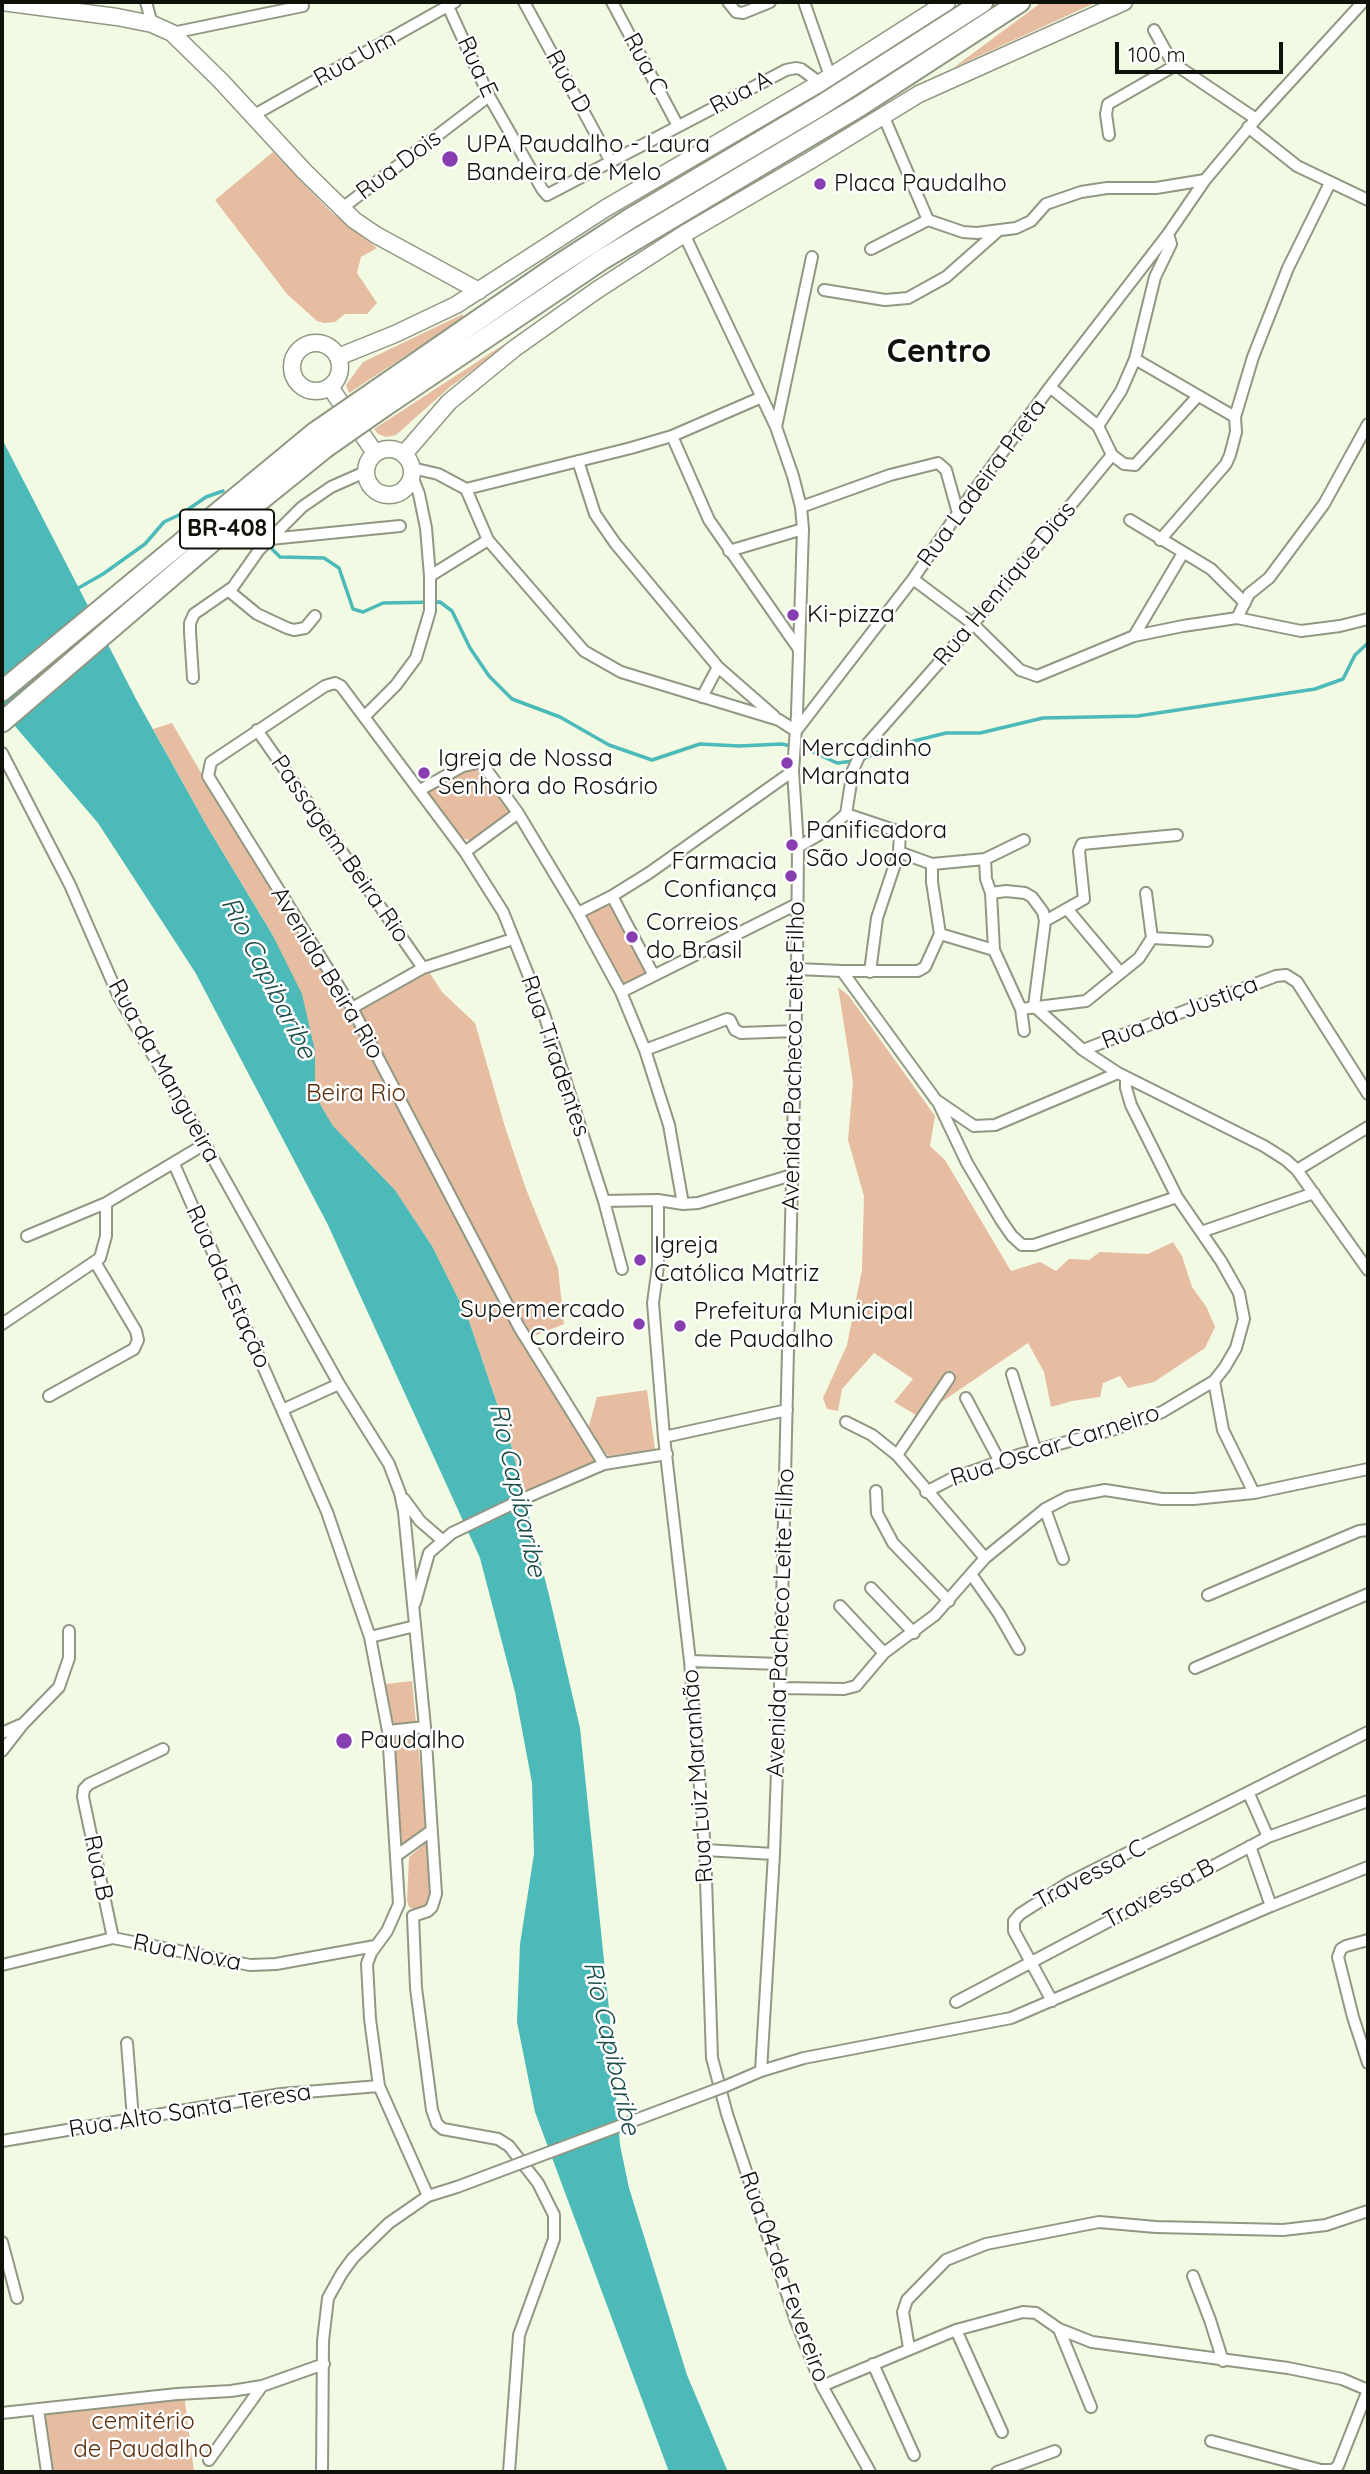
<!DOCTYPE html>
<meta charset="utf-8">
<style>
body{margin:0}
#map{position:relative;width:1370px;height:2474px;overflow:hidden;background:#f2fae4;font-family:Quicksand,sans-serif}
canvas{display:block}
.frame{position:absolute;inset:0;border:4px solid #0f120a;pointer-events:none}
.scale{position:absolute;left:1115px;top:42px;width:168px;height:32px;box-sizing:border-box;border:4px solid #0f120a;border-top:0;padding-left:9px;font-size:21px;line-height:24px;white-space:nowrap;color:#0f120a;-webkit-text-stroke:5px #fff;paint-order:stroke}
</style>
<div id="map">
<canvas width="1370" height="2474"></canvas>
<div class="frame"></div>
<div class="scale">100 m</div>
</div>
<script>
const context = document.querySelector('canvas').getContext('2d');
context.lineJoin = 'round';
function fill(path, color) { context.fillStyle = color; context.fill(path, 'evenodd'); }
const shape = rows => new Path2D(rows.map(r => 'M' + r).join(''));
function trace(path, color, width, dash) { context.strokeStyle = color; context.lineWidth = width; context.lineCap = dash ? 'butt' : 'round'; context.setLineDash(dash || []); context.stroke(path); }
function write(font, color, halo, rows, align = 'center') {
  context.font = font + ' Quicksand,sans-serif'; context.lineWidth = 5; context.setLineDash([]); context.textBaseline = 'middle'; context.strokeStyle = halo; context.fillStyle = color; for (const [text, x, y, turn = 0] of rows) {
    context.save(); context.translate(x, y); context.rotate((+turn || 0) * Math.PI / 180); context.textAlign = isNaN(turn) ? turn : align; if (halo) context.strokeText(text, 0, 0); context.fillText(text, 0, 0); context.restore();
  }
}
fill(shape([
 [1042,2,1097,2,953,68],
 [273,152,330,211,377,248,361,257,357,273,377,303,367,314,345,314,335,322,324,323,317,321,287,294,215,200],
 [463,314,463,318,349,393,346,385,363,362],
 [532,326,450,387,396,435,386,437,378,434,374,429],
 [172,723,207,783,352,1008,536,1356,604,1464,525,1498,511,1445,468,1318,432,1246,395,1190,333,1127,321,1106,315,1085,315,1051,272,934,208,828,153,729],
 [478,766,511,812,474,841,461,838,428,795,432,788],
 [612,896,653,974,621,992,578,913],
 [428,970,442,992,475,1023,505,1127,526,1189,558,1268,564,1324,532,1337,358,1011],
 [838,987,849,996,935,1116,930,1146,945,1160,1011,1271,1040,1262,1056,1271,1069,1259,1089,1260,1100,1252,1148,1254,1173,1242,1182,1256,1192,1287,1207,1308,1215,1327,1205,1348,1154,1382,1128,1388,1120,1376,1103,1383,1100,1397,1072,1401,1051,1407,1044,1372,1028,1343,937,1405,916,1415,894,1402,913,1379,874,1353,842,1389,838,1411,827,1409,823,1398,847,1345,862,1270,864,1196,848,1140,853,1082],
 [647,1390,655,1449,608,1456,588,1429,597,1397],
 [412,1681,426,1827,402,1845,385,1684],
 [426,1843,429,1847,435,1897,428,1904,416,1910,409,1907,407,1901,409,1857],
 [184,2394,194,2472,48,2472,39,2410]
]), '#e7bda1');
fill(shape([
 [2,439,136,699,208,828,272,934,302,994,315,1051,315,1085,321,1106,333,1126,395,1190,432,1246,468,1318,511,1445,549,1595,580,1728,610,2019,620,2145,629,2188,687,2375,728,2472,669,2472,535,2112,517,2022,520,1944,534,1854,532,1783,515,1692,480,1558,327,1223,195,972,98,823,2,711]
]), '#4cbab8');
trace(shape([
 [253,522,266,532],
 [272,549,280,557,324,558,339,568,353,609,363,612,383,603,440,602,452,611,470,648,489,676,512,699,560,717,609,745,652,760,700,744,739,746,782,744,811,751,837,763,854,761],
 [75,590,103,574,145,544,164,522,183,513,206,497,223,491],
 [861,760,890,747,946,733,980,733,1043,718,1138,716,1315,689,1343,679,1355,655,1368,643]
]), '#4cbab8', 3.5);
const street = shape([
 [146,2,152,24],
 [446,2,489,96,542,189,547,195,786,70,796,68,801,69,820,83],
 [524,2,611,162],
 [612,2,678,126],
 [728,2,736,12,743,13,770,2],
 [804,2,830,76],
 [1154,30,1169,57,1176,65,1256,119],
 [172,33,303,6],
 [254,115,455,2],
 [883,115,928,220,963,232,977,233,1016,228,1031,221,1046,204,1081,192,1107,188,1156,188,1205,180,1256,119,1363,2],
 [1248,127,1297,166,1368,200],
 [1109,135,1106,114,1108,104,1176,65],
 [341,209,489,96],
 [684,234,776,427,793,476,801,507,803,529,797,714,793,771,798,847,797,969,780,1688,774,1854,761,2071],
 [871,249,928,220],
 [824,290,885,300,908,298,946,277,998,231],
 [1135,359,1235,417],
 [1050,387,1098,426,1112,455],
 [1098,426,1121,391,1135,359,1155,277,1171,244,1168,234,1205,180],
 [776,427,812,257],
 [672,436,709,520,798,648],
 [578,461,595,514,615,543,718,667,774,716],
 [412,468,438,474,466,489],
 [466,489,488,540,584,651,621,672,779,720,796,731,913,579,958,513,1050,387,1168,234],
 [466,489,631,448,672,436,762,397],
 [801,507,890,475,938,463,946,470,958,513],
 [1130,520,1211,569,1245,603],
 [270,539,400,526],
 [1160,540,1226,464,1230,455,1236,432,1235,417,1253,357,1288,268,1330,183],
 [729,551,803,529],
 [430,576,488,540],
 [913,579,973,624,1020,670,1037,676,1134,636,1183,553],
 [229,591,257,614,287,628,294,630,305,628,315,616],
 [1237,618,1301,631,1340,626,1368,619],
 [1134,636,1183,626,1237,618,1249,594,1269,578,1324,504,1368,424],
 [193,678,190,632,190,623,194,614,233,587,259,550,302,507,331,487,365,472],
 [702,697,718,667],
 [364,717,396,685,416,658,430,611,430,576,426,528,419,494,412,476],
 [257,730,423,968],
 [2,753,70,885,119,997,205,1144,339,1384,389,1464,400,1493,404,1512,425,1727,436,1894,432,1907,428,1911,413,1916,416,1988,432,2110,437,2124,443,2129,498,2139,509,2146,538,2183,554,2215,554,2239,519,2335,509,2472],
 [420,790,463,766,481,762,518,813,578,913,621,992,645,1050,669,1125,683,1204],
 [846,814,853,770,862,750,973,624,1112,455,1124,464,1135,465,1197,397],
 [798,847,829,829,846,814,900,832,899,852,932,864,985,859,1024,840],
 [465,852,518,813],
 [985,859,986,879,991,893,994,950,1021,1009,1024,1031],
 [991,893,1006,891,1025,893,1032,897,1043,912,1045,921,1034,1006,1083,1050,1118,1073,1264,1146,1286,1160,1297,1170,1368,1270],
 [612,896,653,974],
 [1068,910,1120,972],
 [578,913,612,896,649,873,793,771],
 [1045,921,1084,899,1079,851,1082,844,1177,835],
 [940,934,994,950],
 [1152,938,1207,941],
 [797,969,842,971,936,1100,974,1126,995,1125,1118,1073],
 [842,971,918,971,925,967,940,934,932,882,932,864],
 [870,972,877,918,899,852],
 [621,992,797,904],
 [352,1008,423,968,513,939],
 [1021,1009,1086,1001,1139,958,1152,938,1146,893],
 [645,1050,727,1019,730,1020,735,1030,741,1033,796,1031],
 [1083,1050,1276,976,1286,975,1297,982,1368,1094],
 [938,1102,967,1163,1001,1220,1012,1236,1022,1245,1034,1245,1177,1197],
 [174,1164,327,1512,370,1637,388,1731,399,1904,387,1931,371,1953,367,1964,370,2019,379,2086,428,2196],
 [1297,1170,1368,1127],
 [658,1200,658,1266,653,1303,664,1437,690,1661,705,1850,712,2058,727,2114,796,2321,822,2386,870,2472],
 [604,1201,658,1200,683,1204,698,1203,792,1175],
 [1201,1232,1314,1193],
 [27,1236,106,1203],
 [2,1324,100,1258,106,1236,106,1203,205,1144],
 [1012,1374,1035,1449],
 [1214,1381,1223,1430,1254,1493],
 [49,1396,134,1349,138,1340,136,1331,95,1262],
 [966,1398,1000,1462],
 [282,1410,339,1384],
 [846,1422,872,1435,897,1455,985,1558],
 [664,1437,787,1410],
 [897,1455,949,1378],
 [604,1464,519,1327,352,1008,208,776,211,762,325,686,335,683,341,686,465,852,503,912,544,1014,604,1201,622,1269],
 [876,1491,877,1513,893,1543,949,1601],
 [926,1492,953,1478,1018,1455,1115,1429,1162,1412,1214,1381,1225,1367,1236,1348,1244,1319,1239,1293,1221,1261,1177,1197,1131,1105,1126,1088,1126,1077],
 [404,1499,420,1521,442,1540],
 [1045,1509,1063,1559],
 [971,1574,999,1614,1019,1649],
 [871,1588,914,1633],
 [1208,1595,1359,1531,1368,1530],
 [415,1603,429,1553,452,1533,525,1498,604,1464,667,1454],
 [840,1606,884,1653],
 [370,1637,415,1626],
 [690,1661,781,1664],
 [1195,1668,1368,1594],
 [780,1688,844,1689,856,1686,884,1653,935,1615,985,1558,1045,1509,1068,1497,1105,1490,1162,1499,1194,1499,1254,1493,1368,1469],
 [388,1731,425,1727],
 [2,1733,20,1725],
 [2,1751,23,1724,59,1687,69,1658,69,1631],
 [1249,1794,1268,1837],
 [1250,1846,1271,1906],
 [705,1850,774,1854],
 [396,1856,431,1831],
 [113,1938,83,1797,84,1789,89,1784,163,1749],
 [1368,1940,1346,1946,1341,1949,1338,1957,1353,2017,1368,2063],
 [2,1965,113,1938,250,1965,276,1964,375,1946],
 [1052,2001,1014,1931,1014,1921,1020,1914,1070,1882,1368,1732],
 [956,2002,1268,1837,1368,1801],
 [127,2043,133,2119],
 [726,2086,761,2071,804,2058,1011,2018,1271,1906,1368,1867],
 [2,2141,281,2094,379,2086],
 [2,2242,17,2298],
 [1193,2276,1210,2320,1223,2361],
 [1059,2329,1091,2407],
 [956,2330,1002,2432],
 [909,2348,903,2312,907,2300,946,2260,986,2244,1099,2222,1156,2227,1283,2230,1326,2225,1368,2211],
 [873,2364,914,2455],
 [822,2386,956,2330,1023,2312,1036,2313,1059,2329,1092,2342,1288,2368,1342,2379,1368,2390],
 [38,2409,47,2472],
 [2,2413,177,2394,231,2391,262,2386,324,2364],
 [1211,2441,1321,2470,1333,2470,1338,2466,1368,2390],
 [209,2460,262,2386],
 [322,2472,323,2341,328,2298,342,2273,353,2258,389,2223,428,2196,457,2187],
 [997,2472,1055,2451]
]);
const secondary = shape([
 [2,2,117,17,152,24,172,33,221,81,304,171,354,220,376,235,479,291],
 '292 367a24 24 0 1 1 48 0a24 24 0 1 1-48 0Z',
 [338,357,395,334,456,305,606,208,820,83,947,2],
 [330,387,375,453],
 '366 472a23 23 0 1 1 46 0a23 23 0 1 1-46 0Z',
 [404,454,449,402,515,348,597,290,684,234,811,160,919,94,1124,2]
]);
const highway = shape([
 [375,391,552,269,631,218,820,106,983,2],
 [385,406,603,259,860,106,1020,2],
 [2,691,314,433],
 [2,722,263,498,325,448]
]);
trace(street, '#909883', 14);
trace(secondary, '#909883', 19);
trace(highway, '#909883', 23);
trace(street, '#fff', 10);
trace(secondary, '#fff', 16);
trace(highway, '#fff', 19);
const streetBridge = shape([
 [457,2187,726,2086]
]);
const highwayBridge = shape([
 [314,433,375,391],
 [325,448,385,406]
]);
trace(streetBridge, '#909883', 14, []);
trace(highwayBridge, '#909883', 23, []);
trace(streetBridge, '#fff', 10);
trace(highwayBridge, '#fff', 19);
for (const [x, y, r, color] of [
 [450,159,9,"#873eb0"],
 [820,184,7,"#873eb0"],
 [793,615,7,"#873eb0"],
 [787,763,7,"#873eb0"],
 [424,773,7,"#873eb0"],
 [792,845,7,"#873eb0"],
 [791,876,7,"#873eb0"],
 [632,937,7,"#873eb0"],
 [640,1260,7,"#873eb0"],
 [639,1324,7,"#873eb0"],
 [680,1326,7,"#873eb0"],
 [344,1741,9,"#873eb0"]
]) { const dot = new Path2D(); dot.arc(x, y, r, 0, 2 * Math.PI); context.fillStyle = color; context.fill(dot); trace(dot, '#fff', 2.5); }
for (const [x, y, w] of [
 [227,529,94]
]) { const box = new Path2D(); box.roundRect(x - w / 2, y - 19.5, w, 39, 5); context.fillStyle = '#fff'; context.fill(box); trace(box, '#0f120a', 2); }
write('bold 23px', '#0f120a', null, [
 ["BR-408",227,529]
]);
write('24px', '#0f120a', '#fff', [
 ["Rua Um",355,59,-29],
 ["Rua C",645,64,62],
 ["Rua E",477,67,65],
 ["Rua D",568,82,61],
 ["Rua A",741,93,-28],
 ["Rua Dois",399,165,-37],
 ["Rua Ladeira Preta",982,483,-54],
 ["Rua Henrique Dias",1005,584,-50],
 ["Passagem Beira Rio",340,849,55],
 ["Avenida Beira Rio",327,973,59],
 ["Rua da Justiça",1180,1013,-21],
 ["Rua Tiradentes",555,1056,71],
 ["Avenida Pacheco Leite Filho",794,1056,-89],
 ["Rua da Mangueira",164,1071,61],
 ["Rua da Estação",228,1287,66],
 ["Rua Oscar Carneiro",1055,1446,-18],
 ["Avenida Pacheco Leite Filho",781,1623,-88],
 ["Rua Luiz Maranhão",698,1776,-94],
 ["Rua B",98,1868,78],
 ["Travessa C",1090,1875,-28],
 ["Travessa B",1159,1894,-28],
 ["Rua Nova",187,1953,11],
 ["Rua Alto Santa Teresa",190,2111,-9],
 ["Rua 04 de Fevereiro",784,2277,70]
]);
write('24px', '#0f120a', '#fff', [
 ["UPA Paudalho - Laura",466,145],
 ["Bandeira de Melo",466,173],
 ["Placa Paudalho",834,184],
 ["Ki-pizza",807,615],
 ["Mercadinho",801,749],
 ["Maranata",801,777],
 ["Igreja de Nossa",438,759],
 ["Senhora do Rosário",438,787],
 ["Panificadora",806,831],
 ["São Joao",806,859],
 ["Farmacia",777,862,"right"],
 ["Confiança",777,890,"right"],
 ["Correios",646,923],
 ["do Brasil",646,951],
 ["Igreja",654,1246],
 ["Católica Matriz",654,1274],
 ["Supermercado",625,1310,"right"],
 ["Cordeiro",625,1338,"right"],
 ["Prefeitura Municipal",694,1312],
 ["de Paudalho",694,1340],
 ["Paudalho",360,1741]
], 'left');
write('24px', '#5a2f0d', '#fff', [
 ["Beira Rio",356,1094],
 ["cemitério",143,2422],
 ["de Paudalho",143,2450]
]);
write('italic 26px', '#1b4c4a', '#fff', [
 ["Rio Capibaribe",268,978,63],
 ["Rio Capibaribe",517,1490,77],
 ["Rio Capibaribe",611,2048,77]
]);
write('bold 32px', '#0f120a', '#fff', [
 ["Centro",939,352]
]);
</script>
